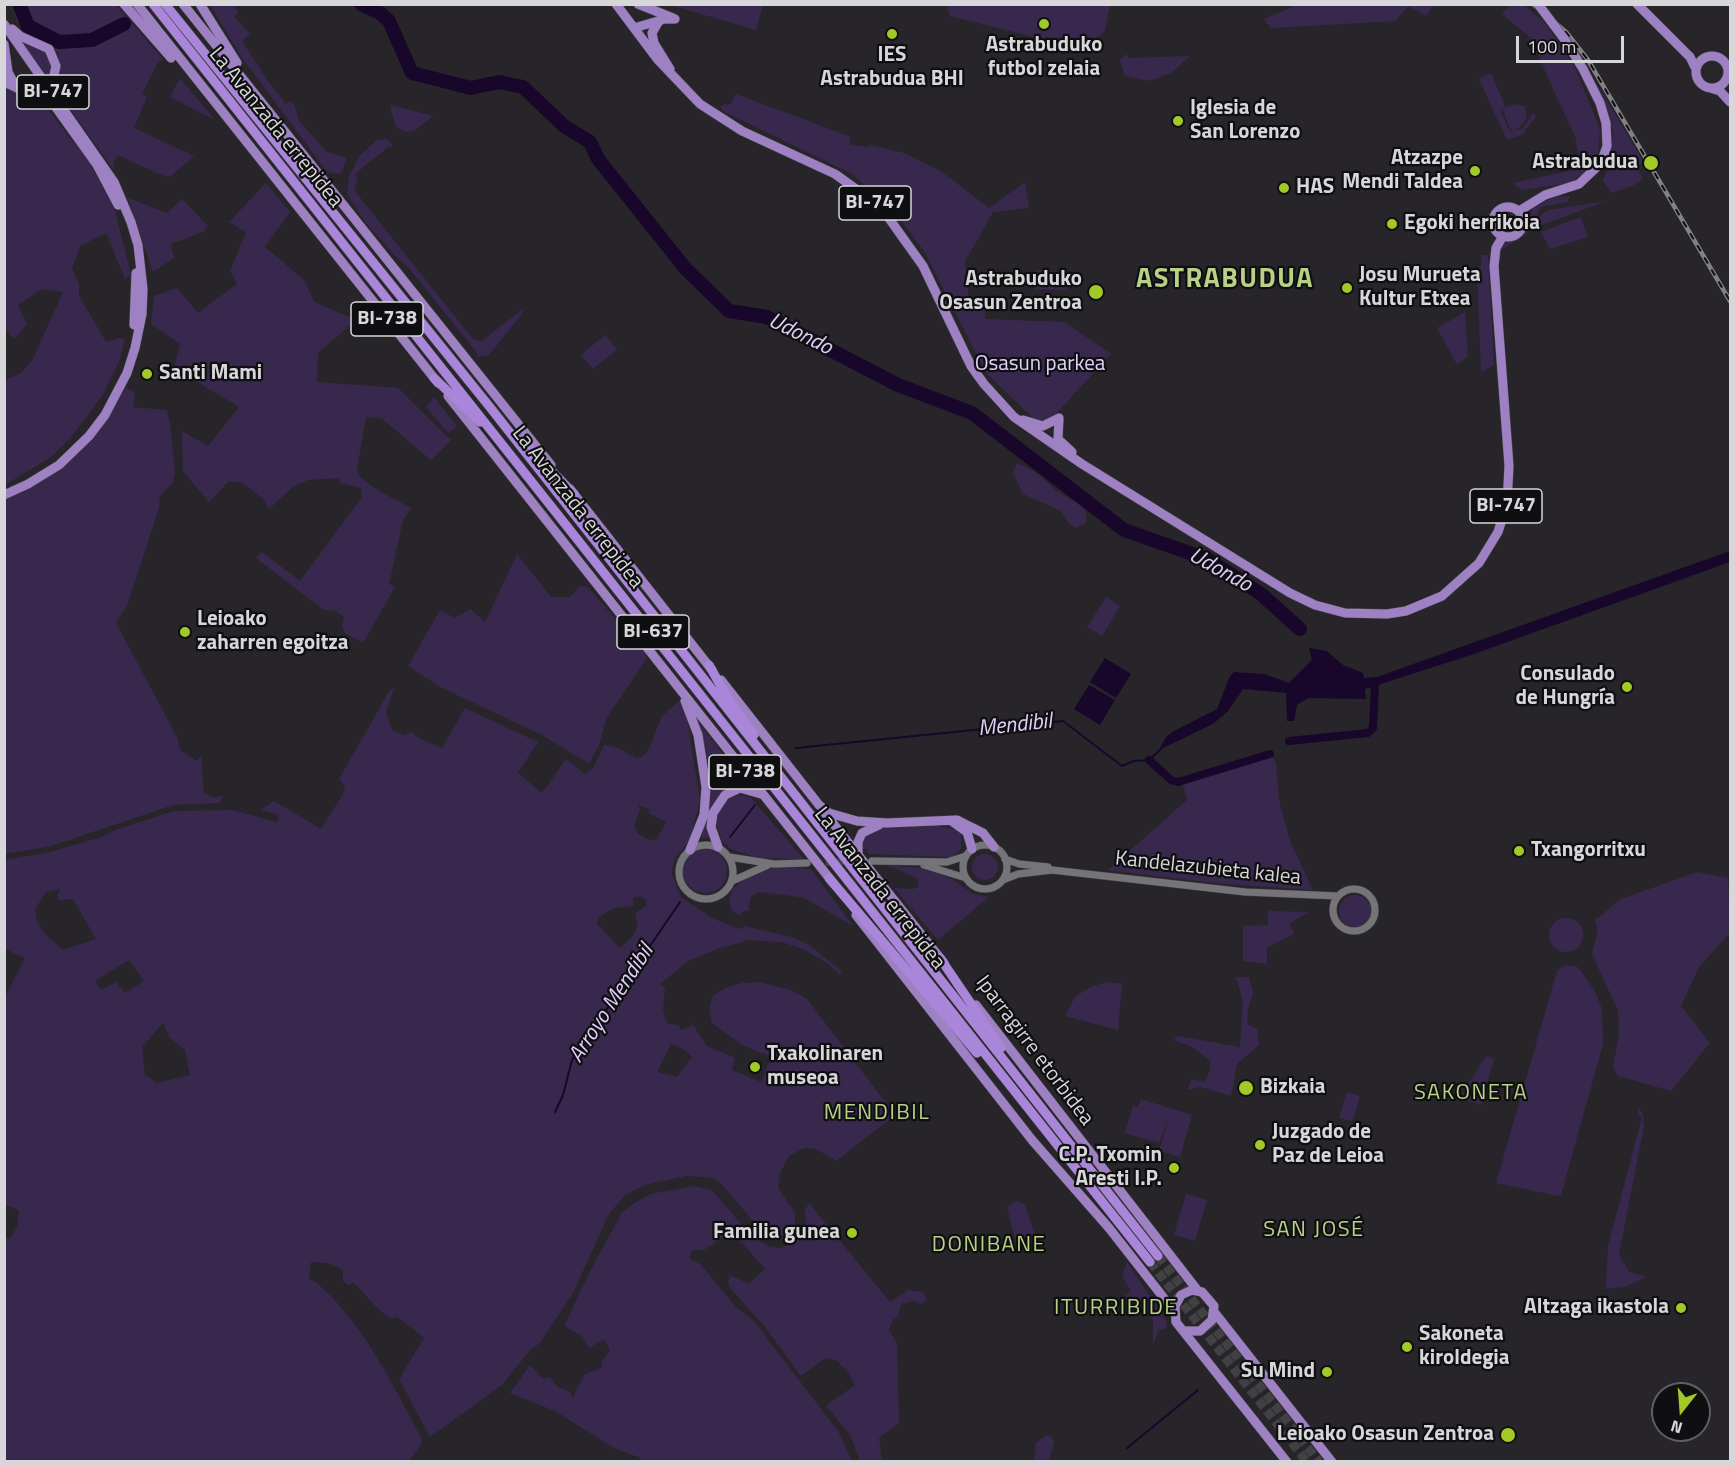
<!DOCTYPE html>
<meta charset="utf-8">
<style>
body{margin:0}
#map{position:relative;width:1735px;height:1466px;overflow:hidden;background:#272529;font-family:"Titillium Web",sans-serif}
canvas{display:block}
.frame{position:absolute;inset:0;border:6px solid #d7d7d9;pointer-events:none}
.north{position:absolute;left:1651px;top:1382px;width:60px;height:60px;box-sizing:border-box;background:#0f0f11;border:2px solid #5f5f61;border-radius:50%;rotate:197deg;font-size:16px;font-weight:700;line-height:24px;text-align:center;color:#d7d7d9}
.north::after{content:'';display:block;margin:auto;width:21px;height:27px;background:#a2c928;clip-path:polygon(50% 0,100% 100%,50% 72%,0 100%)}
.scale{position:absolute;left:1516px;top:36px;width:108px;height:27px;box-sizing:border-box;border:3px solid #d7d7d9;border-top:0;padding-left:8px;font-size:18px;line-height:21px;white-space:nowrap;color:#d7d7d9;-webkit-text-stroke:4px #0f0f11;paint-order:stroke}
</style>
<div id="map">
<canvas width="1735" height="1466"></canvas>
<div class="frame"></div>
<div class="north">N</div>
<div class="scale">100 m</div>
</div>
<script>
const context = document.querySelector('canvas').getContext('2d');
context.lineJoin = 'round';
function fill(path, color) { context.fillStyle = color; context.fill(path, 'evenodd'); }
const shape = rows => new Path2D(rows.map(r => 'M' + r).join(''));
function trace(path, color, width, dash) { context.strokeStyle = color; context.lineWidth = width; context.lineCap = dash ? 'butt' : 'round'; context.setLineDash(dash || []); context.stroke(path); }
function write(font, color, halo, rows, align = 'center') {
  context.font = font + ' "Titillium Web",sans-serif'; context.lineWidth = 4.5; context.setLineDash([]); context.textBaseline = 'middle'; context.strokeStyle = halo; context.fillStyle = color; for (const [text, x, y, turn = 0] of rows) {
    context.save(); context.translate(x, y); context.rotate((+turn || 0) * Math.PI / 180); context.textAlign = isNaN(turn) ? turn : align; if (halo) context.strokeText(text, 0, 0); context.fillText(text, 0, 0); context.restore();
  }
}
fill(shape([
 [1321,4,1434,4,1434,5,1426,16,1408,6,1395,21,1271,28,1264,19,1297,5],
 [11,5,116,5,163,59,157,64,142,94,147,97,134,128,194,156,170,177,161,175,118,155,114,160,114,171,56,89,59,69,58,54,45,40,25,30,17,21],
 [210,5,232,5,239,12,234,16,250,34,242,41,268,81,286,104,290,101,294,104,299,121,327,152,347,158,341,174,330,173,325,169,242,58],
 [670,5,763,5,756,30],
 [946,5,946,4,1110,5,1105,30,1095,41,1094,46,1081,49,950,16],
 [1511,5,1524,5,1546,24,1575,68,1600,129,1598,153,1586,171,1570,183,1522,190,1513,183,1570,171,1580,164,1575,136,1547,76,1533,40,1502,14],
 [17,38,46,50,52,62,47,80],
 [1126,54,1129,58,1190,56,1171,73,1149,81,1125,76,1120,60],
 [1491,73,1505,106,1501,113,1510,131,1522,129,1534,113,1536,116,1522,135,1507,140,1479,79],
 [180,78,215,120,170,97],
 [1595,81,1644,162,1637,167,1643,179,1632,186,1612,193,1603,181,1608,168,1613,130],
 [4,87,47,108,91,165,115,211,131,275,125,279,106,233,80,246,72,269,79,284,79,296,106,342,119,338,125,340,120,359,103,395,71,437,51,457,5,485,5,380,21,373,33,359,63,292,42,289,18,305,27,324,14,339,5,328],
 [736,94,851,137,849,144,868,147,870,145,904,153,942,172,989,208,1025,182,1029,208,993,212,965,262,969,301,978,302,978,306,985,307,985,319,1065,322,1111,354,1051,419,1043,421,1033,418,986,373,924,251,891,207,852,174,723,111,721,107,724,104,730,105],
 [1516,104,1525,106,1527,117,1519,128,1514,130,1510,129,1503,110,1505,107],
 [390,105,434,116,415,130,406,132,395,126],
 [386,139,392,144,392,147,388,147,355,174,358,178,354,190,473,339,482,341,524,308,522,314,489,355,475,357,478,354,408,267,397,258,366,223,347,194,349,176,360,155,377,140],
 [266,183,290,212,265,247,304,280,314,302,356,320,318,353,317,382,398,388,451,440,431,460,381,418,366,417,357,468,360,477,374,488,411,508,403,520,389,584,395,587,363,643,345,633,342,627,344,617,336,611,324,610,256,558,262,552,300,581,362,497,361,488,340,483,339,478,308,480,294,486,269,509,263,499,243,483,229,481,209,502,183,471,182,431,208,446,239,407,174,368,180,344,151,324,154,296,177,288,198,313,237,284,230,271,246,232,229,222],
 [1570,196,1567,202,1541,207,1526,234,1501,250,1503,244,1522,232,1533,208,1555,197],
 [128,198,167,213,182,199,208,226,203,232,171,244,174,258,153,272],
 [1607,201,1536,227,1540,216,1548,210],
 [1581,217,1588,237,1550,249,1541,232],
 [1482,255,1488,255,1494,365,1481,372,1477,272,1480,272],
 [1035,270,1068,272,1067,290,1034,289],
 [1465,312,1468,356,1457,365,1437,328],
 [605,335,617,349,593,369,581,355],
 [126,387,135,393,133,407,167,410,171,430,175,474,172,483,160,496,159,508,127,606,116,623,177,737,180,750,197,761,201,755,204,793,215,798,223,795,220,803,173,805,51,846,5,854,5,500,39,482,103,424],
 [434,397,457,426,448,433,426,407],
 [1017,463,1037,473,1055,490,1080,505,1086,512,1086,523,1077,528,1069,524,1061,511,1023,494,1013,473],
 [517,554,551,597,570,597,579,587,587,586,646,655,646,660,607,717,599,745,589,764,542,735,442,688,408,666,440,610,455,618,470,609,485,622],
 [1106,597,1120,606,1102,636,1087,627],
 [394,688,386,712,392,730,404,735,412,732,420,739,442,748,465,708,538,742,518,773,542,793,566,759,585,774,593,768,604,745,618,748,636,758,642,757,648,751,662,716,679,701,687,718,700,800,690,840,677,855,673,864,672,874,680,896,712,918,734,927,743,929,744,926,792,937,811,946,842,972,840,975,829,964,801,948,780,942,744,940,744,942,719,948,688,961,660,984,665,989,663,1009,666,1021,669,1024,679,1025,681,1030,692,1026,691,1022,707,1046,735,1058,732,1070,761,1082,771,1057,742,1045,712,1023,709,1008,713,996,725,988,742,983,760,982,791,990,807,999,895,1115,836,1161,816,1149,804,1148,789,1156,780,1173,778,1188,795,1213,795,1223,789,1233,778,1237,767,1238,721,1183,713,1178,686,1176,645,1185,625,1195,609,1214,573,1293,539,1344,531,1349,502,1385,430,1437,399,1379,424,1338,397,1317,391,1319,379,1310,354,1283,348,1285,343,1281,343,1270,327,1263,311,1262,309,1279,316,1282,335,1300,362,1334,387,1374,422,1439,420,1446,409,1461,5,1461,5,1237,10,1239,17,1227,19,1210,5,1205,4,999,25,958,5,949,5,860,46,853,102,837,115,830,174,811,232,810,276,822,279,820,277,814,261,810,274,801,321,829,343,794,345,786,339,779,390,690],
 [638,805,650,810,648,813,666,822,657,839,649,840,638,834,634,827,640,809],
 [60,889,57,895,59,900,73,899,96,939,63,950,44,933,37,921,35,909,46,892],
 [640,896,646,900,647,905,635,913,638,925,633,936,620,948,597,924,599,917,614,908,633,906,633,898],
 [129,960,144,981,125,993,116,982,101,990,95,981],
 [163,1023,169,1037,185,1050,190,1075,157,1083,145,1075,142,1047],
 [671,1044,685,1050,692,1057,677,1077,657,1072],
 [697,720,747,786,734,786,719,795,710,811,712,838,701,838,710,802,709,780],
 [1270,754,1276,763,1279,800,1290,841,1313,890,1214,883,1108,870,1187,800,1183,785],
 [739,795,750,797,804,859,758,858,731,849,722,841,716,823,718,812,728,799],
 [939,826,957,830,961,835,961,849,952,857,869,854,866,849,862,849,865,836,872,832,884,828],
 '683 871a22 22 0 1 1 44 0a22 22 0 1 1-44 0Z',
 '972 867a13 13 0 1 1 26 0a13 13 0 1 1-26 0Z',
 [877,865,927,868,954,880,973,894,989,897,938,940,894,888,913,889,918,887,918,879,893,867],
 [778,867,811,869,853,926,804,898,785,895,758,892,751,897,748,911,743,911,739,915,731,910,729,899,732,891,740,882,760,871],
 [1697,872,1728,878,1730,933,1699,967,1681,1006,1710,1043,1671,1091,1618,1076,1613,1067,1619,1034,1618,1011,1592,954,1598,930,1595,920,1621,899],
 '1339 911a16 16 0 1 1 32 0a16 16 0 1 1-32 0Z',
 [1268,911,1308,912,1289,924,1295,934,1267,947,1267,964,1243,961,1243,926,1268,925],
 '1549 935a17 17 0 1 1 34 0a17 17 0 1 1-34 0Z',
 [1565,965,1578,967,1595,991,1602,1009,1603,1044,1561,1195,1558,1196,1496,1183,1557,971],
 [1236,977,1249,977,1253,993,1248,1008,1247,1024,1257,1029,1259,1045,1237,1064,1231,1096,1201,1087,1187,1090,1192,1079,1204,1082,1210,1071,1210,1061,1193,1047,1174,1040,1177,1036,1240,1047,1243,1002],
 [1108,982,1122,984,1118,1030,1065,1016,1075,997,1090,987],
 [1486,1056,1494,1059,1481,1105,1460,1098],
 [1347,1092,1360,1096,1353,1121,1339,1118],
 [1141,1099,1192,1115,1180,1157,1159,1151,1169,1116,1159,1143,1125,1133,1133,1106,1151,1111,1138,1107],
 [1639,1107,1643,1115,1644,1126,1619,1254,1629,1272,1647,1277,1624,1287,1606,1289,1608,1246,1642,1117,1637,1114],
 [695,1186,712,1190,751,1236,770,1247,781,1248,798,1240,806,1227,805,1210,809,1203,890,1302,908,1290,923,1292,927,1300,921,1304,914,1301,901,1304,898,1316,892,1321,889,1330,897,1343,899,1423,879,1438,882,1461,860,1461,850,1435,826,1406,855,1385,847,1371,836,1360,825,1358,801,1376,765,1327,730,1288,728,1282,730,1275,749,1284,765,1269,732,1231,704,1250,691,1251,690,1259,700,1264,737,1308,753,1320,838,1431,852,1461,639,1461,641,1458,614,1448,555,1411,510,1393,530,1365,543,1379,550,1377,558,1387,571,1392,572,1398,585,1374,601,1368,602,1361,610,1350,604,1339,589,1348,582,1336,564,1326,589,1273,621,1214,633,1204,650,1194],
 [1186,1194,1207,1200,1195,1241,1174,1235],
 [1016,1201,1025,1204,1037,1243,1017,1247,1007,1207],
 [1127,1262,1167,1322,1166,1328,1159,1330,1153,1344,1153,1321,1138,1298,1131,1303,1129,1300,1133,1295,1127,1299,1125,1296,1131,1291,1122,1276],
 [1045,1436,1050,1436,1054,1441,1049,1461,1034,1461,1036,1443]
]), '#39284e');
fill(shape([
 [1730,551,1730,562,1474,654,1365,689,1366,699,1308,698,1297,705,1294,721,1287,721,1286,693,1243,689,1228,711,1213,724,1159,750,1166,737,1174,731,1217,709,1230,676,1234,672,1264,674,1289,683,1312,660,1309,648,1327,651,1343,665,1363,673,1364,678,1377,677],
 [1105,658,1131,674,1116,698,1090,682],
 [1089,685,1115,700,1100,725,1074,709]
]), '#18062b');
trace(shape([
 [796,748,1063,721,1122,766,1134,761,1149,760,1161,749],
 [730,837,755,805],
 [555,1112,563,1095,572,1060,680,902],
 [1127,1448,1198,1390]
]), '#18062b', 2);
trace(shape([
 [1289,741,1368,733,1373,728,1375,683],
 [1149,760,1171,780,1178,782,1270,754]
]), '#18062b', 8);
trace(shape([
 [19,4,28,26,59,42,92,40,124,24],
 [361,4,380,13,389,21,412,73,471,88,499,82,523,87,564,126,590,142,598,159,685,268,729,311,767,317,898,385,972,413,1124,530,1207,559,1261,594,1300,629]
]), '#18062b', 14);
trace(shape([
 [815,863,864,861]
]), '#414043', 7, [7, 3.5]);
trace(shape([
 [1158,1256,1319,1462],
 [1150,1262,1307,1462]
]), '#414043', 9, [9, 4.5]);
const tertiary = shape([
 '679 872a27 27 0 1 1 54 0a27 27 0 1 1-54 0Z',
 '963 867a22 22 0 1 1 44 0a22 22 0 1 1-44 0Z',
 [729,857,774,864,807,863],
 [1005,859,1019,864,1048,867],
 [872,861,947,862,966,856],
 [924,865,966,878],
 [1003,880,1018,874,1052,870,1245,892,1338,896],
 [732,881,768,865],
 '1333 910a21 21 0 1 1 42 0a21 21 0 1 1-42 0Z'
]);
const primary = shape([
 [124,4,171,58],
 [137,4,438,383],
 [183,4,551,465],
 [200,4,237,63],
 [616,4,658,60,700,104,742,131,835,174,874,202,888,217,923,266,971,366,984,384,1014,417,1082,464,1290,593,1315,605,1345,613,1387,614,1406,611,1442,596,1479,563,1498,532,1507,504,1509,466,1494,266,1496,248,1503,236],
 [638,4,673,18],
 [1637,4,1690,57,1696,69],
 [659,21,652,33,654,43,670,69],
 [4,24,114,182,131,222,138,245,143,289,142,314,135,348,127,373,105,415,89,436,59,465,28,484,4,495],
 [634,28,665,19,675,19],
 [12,29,20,36,49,49,56,66,53,79,48,85,36,91,24,90],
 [4,44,8,72,16,87],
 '1696 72a16 16 0 1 1 32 0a16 16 0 1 1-32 0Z',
 [37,81,97,165,118,205],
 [4,82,51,104],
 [1710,88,1720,91,1730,102],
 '1493 222a15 15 0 1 1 30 0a15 15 0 1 1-30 0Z',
 [1519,211,1545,195,1579,184,1601,163,1607,146,1606,123,1600,103,1583,69],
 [134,325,136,273],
 [448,396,834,884],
 [1059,418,1058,439,1072,452],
 [1023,420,1043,426,1059,418],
 [570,489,712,670],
 [721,680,819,805,829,813,857,821,887,823,957,820,983,833,994,847],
 [685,701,698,735,706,787,704,815,690,850],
 [824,812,944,963],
 [953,822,967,832,972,849],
 [718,847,711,827,713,813,725,795,740,788,761,794],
 [858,854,858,842,862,833,879,825],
 [856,915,1032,1140,1109,1228,1174,1311],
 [976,1005,1198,1291],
 [1215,1313,1332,1462],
 [1186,1331,1200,1331,1212,1320,1214,1306,1202,1292,1192,1290,1181,1295,1175,1306,1176,1322,1287,1462]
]);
const trunk = shape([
 [153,4,1150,1262],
 [165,4,489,406,1158,1256],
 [434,378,480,422],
 [521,439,574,494],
 [709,665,727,697,754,735],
 [829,878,977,1053],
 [940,958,1001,1048]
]);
trace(tertiary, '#444246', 8);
trace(primary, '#444246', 10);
trace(trunk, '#444246', 10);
trace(tertiary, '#757478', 7);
trace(primary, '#9d81c2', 9);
trace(trunk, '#aa86db', 9);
const rail = shape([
 [1533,4,1566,32,1588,60,1730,301]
]);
trace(rail, '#828184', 4.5);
trace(rail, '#0f0f11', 2, [7]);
const primaryBridge = shape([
 [1538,4,1565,40,1583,69]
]);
trace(primaryBridge, '#444246', 10, []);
trace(primaryBridge, '#9d81c2', 9);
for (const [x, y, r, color] of [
 [1044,24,6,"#a2c928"],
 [892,34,6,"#a2c928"],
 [1178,121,6,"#a2c928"],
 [1651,163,8,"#a2c928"],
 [1475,171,6,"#a2c928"],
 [1284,188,6,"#a2c928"],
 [1392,224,6,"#a2c928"],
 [1347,288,6,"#a2c928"],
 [1096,292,8,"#a2c928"],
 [147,374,6,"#a2c928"],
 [185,632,6,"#a2c928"],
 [1627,687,6,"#a2c928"],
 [1519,851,6,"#a2c928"],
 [755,1067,6,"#a2c928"],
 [1246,1088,8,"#a2c928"],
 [1260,1145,6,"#a2c928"],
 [1174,1168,6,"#a2c928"],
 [852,1233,6,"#a2c928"],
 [1681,1308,6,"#a2c928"],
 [1407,1347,6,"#a2c928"],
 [1327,1372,6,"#a2c928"],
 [1508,1435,8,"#a2c928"]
]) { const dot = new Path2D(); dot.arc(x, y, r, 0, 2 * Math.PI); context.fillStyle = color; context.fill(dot); trace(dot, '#0f0f11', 2); }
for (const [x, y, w] of [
 [53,92,72],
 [875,203,72],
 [387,319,72],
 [1506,506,72],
 [653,632,72],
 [745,772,72]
]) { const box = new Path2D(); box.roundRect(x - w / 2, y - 17, w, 34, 4.5); context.fillStyle = '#0f0f11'; context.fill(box); trace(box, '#d7d7d9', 1.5); }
write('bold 20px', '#d7d7d9', null, [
 ["BI-747",53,92],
 ["BI-747",875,203],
 ["BI-738",387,319],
 ["BI-747",1506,506],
 ["BI-637",653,632],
 ["BI-738",745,772]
]);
write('bold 21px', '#d7d7d9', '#0f0f11', [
 ["Astrabuduko",1044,46,"center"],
 ["futbol zelaia",1044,70,"center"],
 ["IES",892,56,"center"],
 ["Astrabudua BHI",892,80,"center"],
 ["Iglesia de",1190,109],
 ["San Lorenzo",1190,133],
 ["Atzazpe",1463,159,"right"],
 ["Mendi Taldea",1463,183,"right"],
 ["Astrabudua",1638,163,"right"],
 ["HAS",1296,188],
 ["Egoki herrikoia",1404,224],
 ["Josu Murueta",1359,276],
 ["Kultur Etxea",1359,300],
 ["Astrabuduko",1082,280,"right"],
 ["Osasun Zentroa",1082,304,"right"],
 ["Santi Mami",159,374],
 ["Leioako",197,620],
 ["zaharren egoitza",197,644],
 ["Consulado",1615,675,"right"],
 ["de Hungría",1615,699,"right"],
 ["Txangorritxu",1531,851],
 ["Txakolinaren",767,1055],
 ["museoa",767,1079],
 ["Bizkaia",1260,1088],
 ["Juzgado de",1272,1133],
 ["Paz de Leioa",1272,1157],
 ["C.P. Txomin",1162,1156,"right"],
 ["Aresti I.P.",1162,1180,"right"],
 ["Familia gunea",840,1233,"right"],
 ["Altzaga ikastola",1669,1308,"right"],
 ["Sakoneta",1419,1335],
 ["kiroldegia",1419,1359],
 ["Su Mind",1315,1372,"right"],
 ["Leioako Osasun Zentroa",1494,1435,"right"]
], 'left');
write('21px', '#d7d7d9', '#0f0f11', [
 ["La Avanzada errepidea",275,128,51],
 ["La Avanzada errepidea",577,508,52],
 ["Kandelazubieta kalea",1208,869,6],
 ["La Avanzada errepidea",879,889,52],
 ["Iparragirre etorbidea",1034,1051,53]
]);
write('21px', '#e2d1fc', '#0f0f11', [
 ["Osasun parkea",1040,365]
]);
write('italic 22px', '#e0cffa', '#0f0f11', [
 ["Udondo",800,335,26],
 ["Udondo",1220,571,29],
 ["Mendibil",1015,726,-6],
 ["Arroyo Mendibil",612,1004,-57]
]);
context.letterSpacing = '1.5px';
write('22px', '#b9d187', '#0f0f11', [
 ["SAKONETA",1471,1094],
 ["MENDIBIL",877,1114],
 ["SAN JOSÉ",1314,1231],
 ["DONIBANE",989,1246],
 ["ITURRIBIDE",1116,1309]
]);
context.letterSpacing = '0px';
context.letterSpacing = '1.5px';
write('bold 27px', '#b9d187', '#0f0f11', [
 ["ASTRABUDUA",1225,280]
]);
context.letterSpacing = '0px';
</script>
